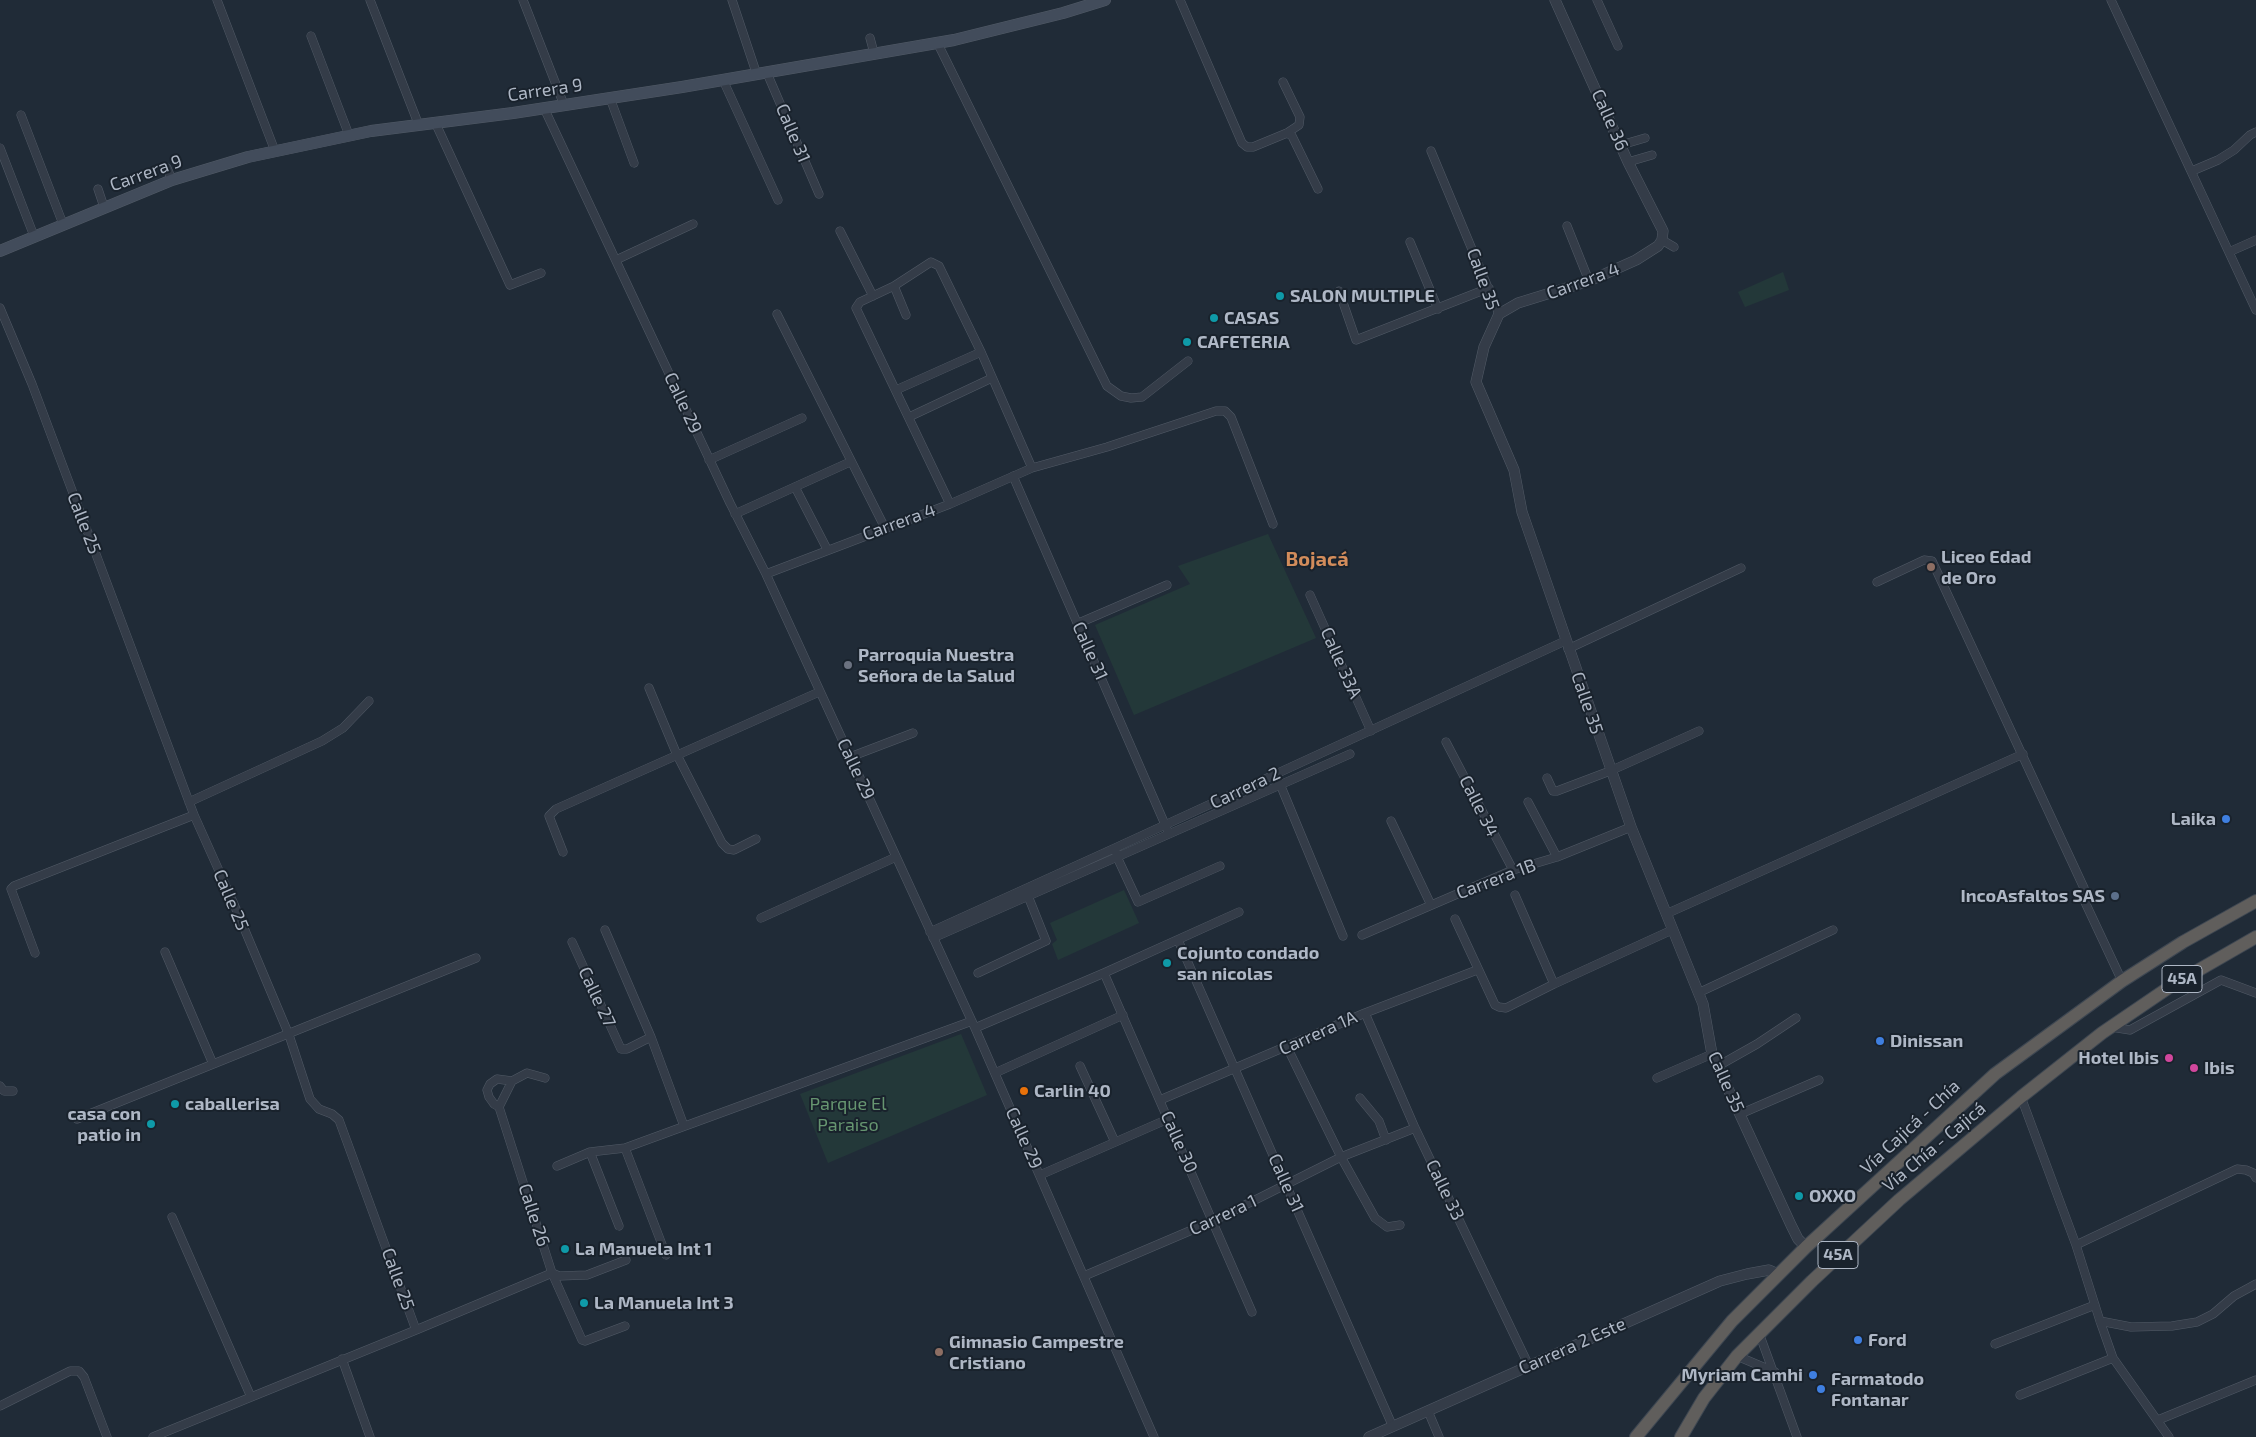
<!DOCTYPE html>
<meta charset="utf-8">
<style>
body{margin:0}
canvas{display:block;background:#202b37}
</style>
<canvas width="2256" height="1437"></canvas>
<script>
const context = document.querySelector('canvas').getContext('2d');
context.lineJoin = 'round';
function fill(path, color) { context.fillStyle = color; context.fill(path, 'evenodd'); }
const shape = rows => new Path2D(rows.map(r => 'M' + r).join(''));
function trace(path, color, width, dash) { context.strokeStyle = color; context.lineWidth = width; context.lineCap = dash ? 'butt' : 'round'; context.setLineDash(dash || []); context.stroke(path); }
function write(font, color, halo, rows, align = 'center') {
  context.font = font + ' "Exo 2",sans-serif'; context.lineWidth = 4; context.setLineDash([]); context.textBaseline = 'middle'; context.strokeStyle = halo; context.fillStyle = color; for (const [text, x, y, turn = 0] of rows) {
    context.save(); context.translate(x, y); context.rotate((+turn || 0) * Math.PI / 180); context.textAlign = isNaN(turn) ? turn : align; if (halo) context.strokeText(text, 0, 0); context.fillText(text, 0, 0); context.restore();
  }
}
fill(shape([
 [1783,272,1789,290,1745,307,1738,292],
 [1268,534,1316,638,1134,715,1095,625,1190,584,1178,566],
 [1124,890,1139,923,1058,960,1052,944,1057,940,1050,923],
 [961,1034,987,1095,828,1163,800,1094]
]), '#233839');
const minor = shape([
 [217,0,275,151],
 [370,0,418,123],
 [523,0,564,105],
 [732,0,757,75],
 [1180,0,1242,143,1247,147,1253,147,1287,133,1299,125,1300,117,1283,82],
 [1597,0,1618,46],
 [2111,0,2256,310],
 [311,36,349,135],
 [870,38,874,53],
 [937,42,1107,386,1121,396,1131,398,1142,397,1188,361],
 [767,73,819,194],
 [723,80,778,200],
 [610,98,634,163],
 [544,108,730,503,766,574,975,1028,1154,1437],
 [21,115,63,224],
 [435,122,510,285,541,273],
 [1287,133,1292,136,1318,189],
 [1621,145,1645,138],
 [0,148,34,236],
 [1431,151,1499,314],
 [1628,162,1652,155],
 [167,168,172,180],
 [2192,171,2218,160,2234,150,2250,135,2256,132],
 [98,189,104,207],
 [1567,226,1589,281],
 [840,231,873,296],
 [1662,240,1674,247],
 [1410,242,1438,309],
 [2229,252,2256,240],
 [616,260,693,224],
 [894,286,906,315],
 [1339,291,1356,340,1489,288],
 [0,308,32,384,194,815,233,902,289,1035,310,1099,319,1109,332,1114,339,1120,416,1330,153,1437],
 [777,314,885,528],
 [896,390,981,352],
 [909,417,992,378],
 [709,460,802,418],
 [1013,476,1167,829],
 [795,487,827,549],
 [950,504,856,308,860,302,894,286,931,262,939,266,981,352,1032,468],
 [735,514,850,462],
 [766,574,950,504,1032,468,1107,447,1216,411,1225,411,1231,417,1273,524],
 [1877,582,1924,560,1932,561,2084,888,2084,900,2122,981],
 [1310,595,1371,731],
 [1079,623,1167,585],
 [1568,649,1741,568],
 [649,688,677,755,722,843,728,849,734,850,756,839],
 [1446,742,1513,870],
 [850,757,913,733],
 [1547,778,1553,791,1557,791,1610,771,1699,731],
 [1280,784,1343,936],
 [189,802,322,741,343,728,369,701],
 [1528,802,1557,857],
 [1391,821,1431,905],
 [563,852,549,816,556,809,819,692],
 [1220,866,1138,902,1117,857,1350,754],
 [1515,895,1554,984],
 [1666,914,2023,754],
 [761,918,896,857],
 [1455,919,1495,1005,1499,1007,1506,1008,1554,984,1672,930],
 [605,930,651,1037,684,1126],
 [930,932,1115,848],
 [1362,935,1513,870,1557,857,1631,827],
 [933,938,1117,857,1115,848,1565,641],
 [1178,940,1393,1427],
 [572,942,621,1049,627,1049,651,1037],
 [165,952,213,1064],
 [35,953,11,889,14,886,194,815],
 [978,973,1046,941,1028,896],
 [1104,973,1252,1312],
 [1698,993,1833,930],
 [1365,1013,1415,1128,1529,1366],
 [2111,1027,2130,1030,2221,980,2256,993],
 [975,1028,1104,973,1239,912],
 [1287,1047,1341,1157,1375,1218,1387,1227,1400,1225],
 [1080,1066,1115,1142],
 [1718,1066,1757,1044,1796,1018],
 [995,1073,1123,1015],
 [545,1078,527,1073,512,1081,499,1107,552,1273,582,1340,585,1341,625,1326],
 [1657,1078,1712,1054],
 [0,1086,4,1091,13,1091],
 [2021,1097,2076,1245,2100,1321,2113,1358,2169,1437],
 [1360,1098,1379,1121,1386,1140],
 [1160,1100,1365,1013,1477,970],
 [499,1107,494,1104,489,1097,487,1090,490,1084,497,1079,512,1081],
 [1740,1114,1819,1080],
 [77,1119,476,958],
 [625,1148,666,1255],
 [590,1152,619,1226],
 [557,1166,590,1152,625,1148,972,1021],
 [1040,1175,1168,1119],
 [172,1217,251,1397],
 [2076,1245,2237,1169,2246,1170,2253,1173,2256,1178],
 [1084,1276,1213,1221,1341,1157,1415,1128],
 [2100,1321,2131,1327,2172,1326,2197,1322,2213,1314,2234,1296,2256,1284],
 [416,1330,552,1273,559,1276,587,1275,626,1260],
 [1759,1333,1797,1437],
 [1995,1344,2095,1305],
 [1737,1356,1775,1372],
 [342,1359,370,1437],
 [2020,1395,2113,1358],
 [0,1406,70,1371,79,1371,84,1377,107,1437],
 [1428,1411,1439,1437],
 [2158,1420,2256,1380]
]);
const tertiary = shape([
 [1555,0,1628,162,1663,231,1662,240,1658,246,1636,260,1589,281,1518,303,1499,314,1484,347,1476,382,1514,470,1522,512,1631,827,1703,1004,1712,1054,1791,1225,1798,1239,1806,1247],
 [1369,1437,1720,1281,1747,1274,1769,1270,1778,1274]
]);
const secondary = shape([
 [0,251,172,180,248,157,371,131,513,113,682,87,954,40,1063,13,1105,0]
]);
const trunk = shape([
 [1636,1437,1732,1321,1806,1247,1995,1074,2122,981,2183,942,2256,901],
 [1681,1437,1704,1398,1737,1356,1812,1281,1899,1200,2021,1097,2102,1033,2171,986,2256,937]
]);
trace(minor, '#515a66', 9);
trace(tertiary, '#515a66', 11);
trace(secondary, '#515a66', 12);
trace(trunk, '#3e4752', 14);
trace(minor, '#343c48', 8);
trace(tertiary, '#343c48', 10);
trace(secondary, '#424c5b', 11);
trace(trunk, '#605e5c', 12);
for (const [x, y, r, color] of [
 [1280,296,5,"#0f9aa8"],
 [1214,318,5,"#0f9aa8"],
 [1187,342,5,"#0f9aa8"],
 [1931,567,5,"#8d6e63"],
 [848,665,5,"#6b7280"],
 [2226,819,5,"#3f7fe0"],
 [2115,896,5,"#5c6f8a"],
 [1167,963,5,"#0f9aa8"],
 [1880,1041,5,"#3f7fe0"],
 [2169,1058,5,"#d1479c"],
 [2194,1068,5,"#d1479c"],
 [1024,1091,5,"#e8710a"],
 [175,1104,5,"#0f9aa8"],
 [151,1124,5,"#0f9aa8"],
 [1799,1196,5,"#0f9aa8"],
 [565,1249,5,"#0f9aa8"],
 [584,1303,5,"#0f9aa8"],
 [1858,1340,5,"#3f7fe0"],
 [939,1352,5,"#8d6e63"],
 [1813,1375,5,"#3f7fe0"],
 [1821,1389,5,"#3f7fe0"]
]) { const dot = new Path2D(); dot.arc(x, y, r, 0, 2 * Math.PI); context.fillStyle = color; context.fill(dot); trace(dot, '#19222c', 2); }
for (const [x, y, w] of [
 [2182,979,40],
 [1838,1255,40]
]) { const box = new Path2D(); box.roundRect(x - w / 2, y - 13.5, w, 27, 4); context.fillStyle = '#19222c'; context.fill(box); trace(box, '#aeb7c5', 1); }
write('bold 16px', '#aeb7c5', null, [
 ["45A",2182,979],
 ["45A",1838,1255]
]);
write('18px', '#aeb7c5', '#19222c', [
 ["Carrera 9",545,90,-8],
 ["Calle 36",1610,120,66],
 ["Calle 31",793,133,67],
 ["Carrera 9",146,173,-20],
 ["Calle 35",1483,279,70],
 ["Carrera 4",1583,281,-20],
 ["Calle 29",683,403,65],
 ["Carrera 4",899,522,-20],
 ["Calle 25",84,523,69],
 ["Calle 31",1090,651,66],
 ["Calle 33A",1341,663,66],
 ["Calle 35",1587,703,71],
 ["Calle 29",856,769,65],
 ["Carrera 2",1245,788,-25],
 ["Calle 34",1479,806,63],
 ["Carrera 1B",1496,879,-21],
 ["Calle 25",231,900,67],
 ["Calle 27",597,997,65],
 ["Carrera 1A",1318,1033,-24],
 ["Calle 35",1726,1082,66],
 ["Vía Cajicá - Chía",1910,1127,-43],
 ["Calle 29",1024,1138,66],
 ["Calle 30",1179,1142,66],
 ["Vía Chía - Cajicá",1934,1147,-40],
 ["Calle 31",1286,1183,66],
 ["Calle 33",1445,1190,64],
 ["Calle 26",534,1215,72],
 ["Carrera 1",1223,1215,-25],
 ["Calle 25",398,1279,70],
 ["Carrera 2 Este",1572,1346,-24]
]);
write('bold 18px', '#aeb7c5', '#19222c', [
 ["SALON MULTIPLE",1290,296],
 ["CASAS",1224,318],
 ["CAFETERIA",1197,342],
 ["Liceo Edad",1941,557],
 ["de Oro",1941,578],
 ["Parroquia Nuestra",858,655],
 ["Señora de la Salud",858,676],
 ["Laika",2216,819,"right"],
 ["IncoAsfaltos SAS",2105,896,"right"],
 ["Cojunto condado",1177,953],
 ["san nicolas",1177,974],
 ["Dinissan",1890,1041],
 ["Hotel Ibis",2159,1058,"right"],
 ["Ibis",2204,1068],
 ["Carlin 40",1034,1091],
 ["caballerisa",185,1104],
 ["casa con",141,1114,"right"],
 ["patio in",141,1135,"right"],
 ["OXXO",1809,1196],
 ["La Manuela Int 1",575,1249],
 ["La Manuela Int 3",594,1303],
 ["Ford",1868,1340],
 ["Gimnasio Campestre",949,1342],
 ["Cristiano",949,1363],
 ["Myriam Camhi",1803,1375,"right"],
 ["Farmatodo",1831,1379],
 ["Fontanar",1831,1400]
], 'left');
write('18px', '#669570', '#19222c', [
 ["Parque El",848,1104],
 ["Paraiso",848,1125]
]);
write('bold 20px', '#d28c5b', '#19222c', [
 ["Bojacá",1317,559]
]);
</script>
